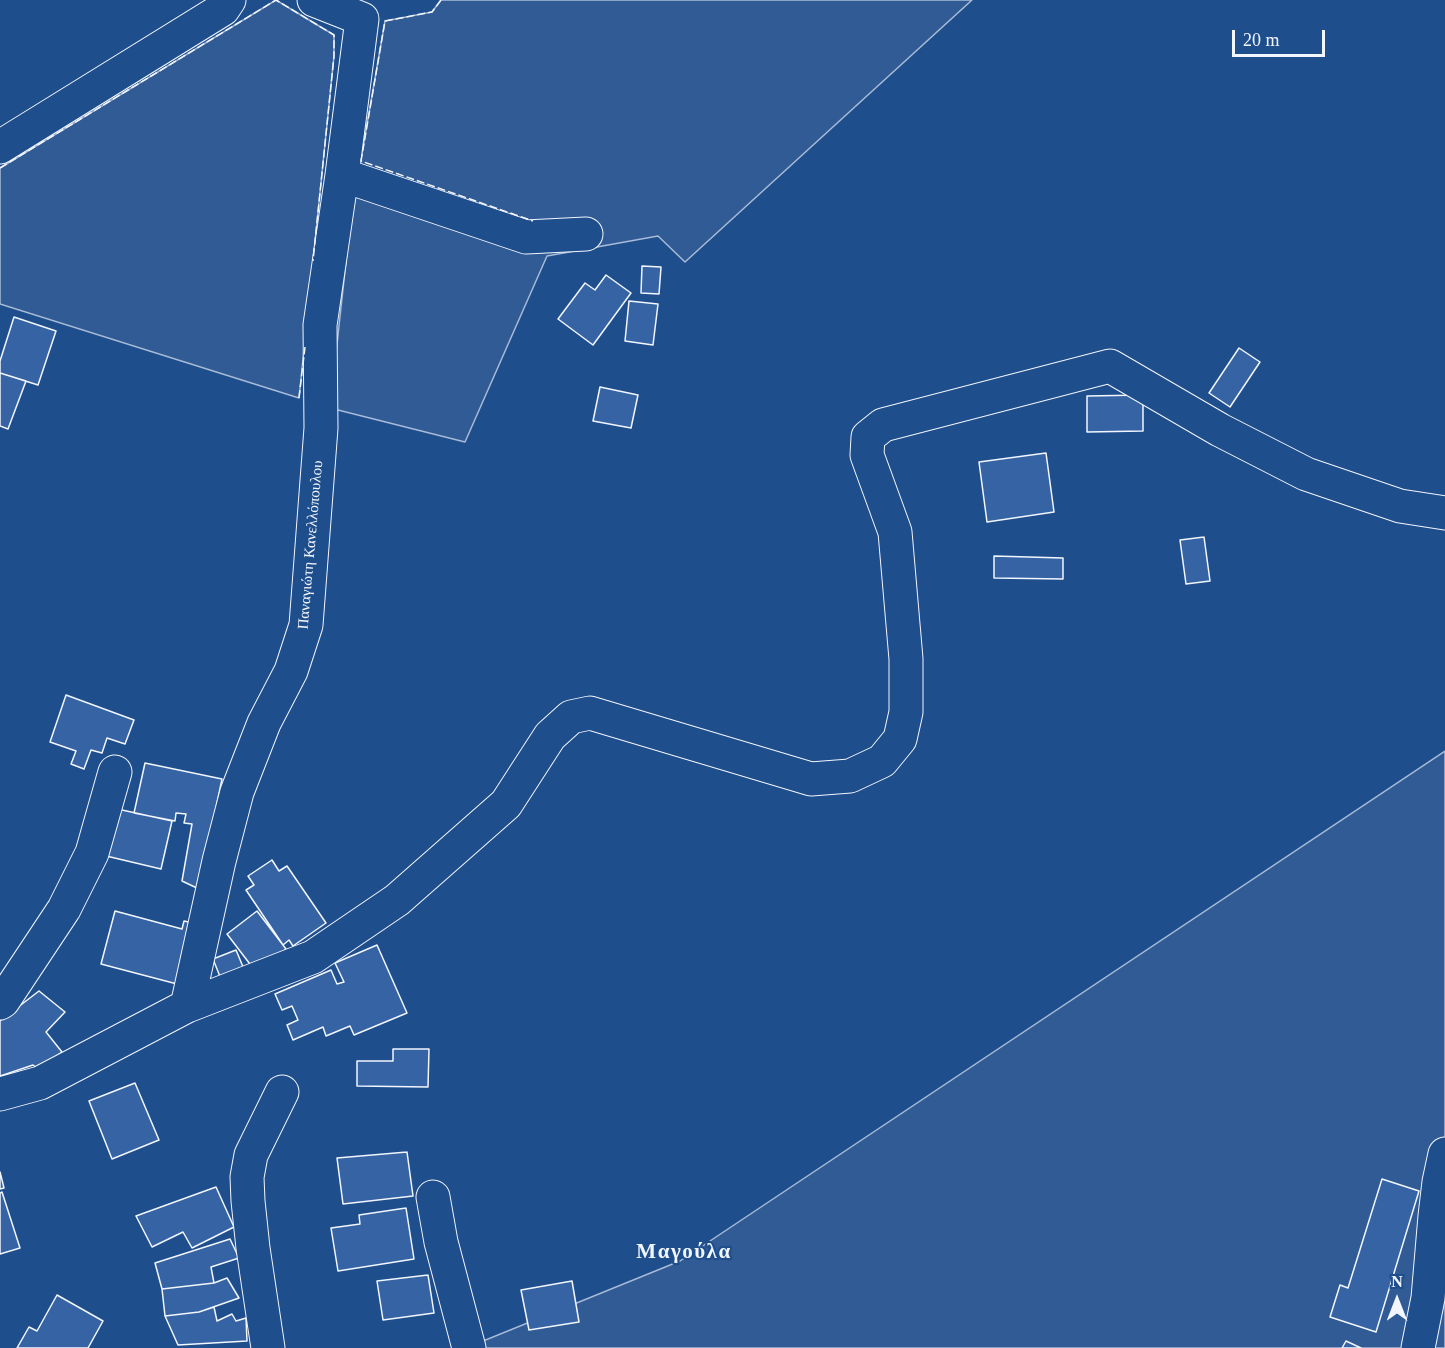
<!DOCTYPE html>
<meta charset="utf-8">
<style>
body{margin:0}
#map{position:relative;width:1445px;height:1348px;overflow:hidden;background:#1f4e8c;font-family:"Times New Roman",serif}
canvas{display:block}
.north{position:absolute;left:1367px;top:1270px;width:60px;height:60px;-webkit-text-stroke:4px #1f4e8c;paint-order:stroke;rotate:0deg;font-size:16px;font-weight:700;line-height:24px;text-align:center;color:#f2f6ff}
.north::after{content:'';display:block;margin:auto;width:21px;height:27px;background:#f2f6ff;clip-path:polygon(50% 0,100% 100%,50% 72%,0 100%)}
.scale{position:absolute;left:1232px;top:30px;width:93px;height:27px;box-sizing:border-box;border:3px solid #f2f6ff;border-top:0;padding-left:8px;font-size:18px;line-height:21px;white-space:nowrap;color:#f2f6ff;-webkit-text-stroke:4px #1f4e8c;paint-order:stroke}
</style>
<div id="map">
<canvas width="1445" height="1348"></canvas>
<div class="north">N</div>
<div class="scale">20 m</div>
</div>
<script>
const context = document.querySelector('canvas').getContext('2d');
context.lineJoin = 'round';
function fill(path, color) { context.fillStyle = color; context.fill(path, 'evenodd'); }
const shape = rows => new Path2D(rows.map(r => 'M' + r).join(''));
function trace(path, color, width, dash) { context.strokeStyle = color; context.lineWidth = width; context.lineCap = dash ? 'butt' : 'round'; context.setLineDash(dash || []); context.stroke(path); }
function write(font, color, halo, rows, align = 'center') {
  context.font = font + ' "Times New Roman",serif'; context.lineWidth = 4.5; context.setLineDash([]); context.textBaseline = 'middle'; context.strokeStyle = halo; context.fillStyle = color; for (const [text, x, y, turn = 0] of rows) {
    context.save(); context.translate(x, y); context.rotate((+turn || 0) * Math.PI / 180); context.textAlign = isNaN(turn) ? turn : align; if (halo) context.strokeText(text, 0, 0); context.fillText(text, 0, 0); context.restore();
  }
}
const green = shape([
 [276,0,334,35,334,56,299,398,0,304,0,168,276,0],
 [441,0,972,0,685,262,658,236,547,256,465,442,330,408,351,216,385,21,432,12,441,0],
 [1445,751,1445,1348,466,1348,680,1261,1445,751]
]);
fill(green, '#305b95');
trace(green, '#a8bbd7', 1.5);
const building = shape([
 [642,266,661,267,659,294,641,293,642,266],
 [606,275,631,293,593,345,558,319,585,283,595,290,606,275],
 [629,301,658,304,653,345,625,341,629,301],
 [14,317,56,331,38,385,0,373,0,361,14,317],
 [1239,348,1260,362,1230,407,1209,393,1239,348],
 [0,373,26,381,8,429,0,426,0,373],
 [600,387,638,395,631,428,593,421,600,387],
 [1143,395,1143,431,1087,432,1087,396,1143,395],
 [1046,453,1054,512,987,522,979,462,1046,453],
 [1204,537,1210,581,1186,584,1180,540,1204,537],
 [994,556,1063,558,1063,579,994,578,994,556],
 [66,695,134,720,125,744,107,738,102,753,91,750,84,769,71,764,76,751,50,742,66,695],
 [145,763,222,779,199,889,182,881,192,824,184,823,186,814,176,813,175,821,134,813,145,763],
 [113,808,172,821,161,869,102,855,113,808],
 [272,860,279,871,287,866,326,923,293,946,289,940,283,945,246,890,254,885,248,876,272,860],
 [115,911,182,929,184,921,193,923,177,984,101,964,115,911],
 [257,911,286,949,256,972,227,934,257,911],
 [377,945,407,1013,354,1035,350,1026,326,1036,323,1027,293,1040,287,1025,298,1020,292,1006,282,1010,275,994,331,970,337,984,344,982,335,963,377,945],
 [236,950,246,974,223,984,213,959,236,950],
 [39,991,65,1012,46,1032,62,1052,38,1069,33,1065,0,1076,0,1021,39,991],
 [393,1049,429,1049,428,1087,357,1086,357,1061,393,1061,393,1049],
 [135,1083,159,1140,112,1159,89,1101,135,1083],
 [407,1152,413,1196,343,1204,337,1158,407,1152],
 [0,1172,4,1188,0,1189,0,1172],
 [1382,1179,1419,1191,1376,1332,1330,1317,1340,1285,1348,1288,1382,1179],
 [216,1187,234,1227,192,1248,183,1232,152,1247,136,1216,216,1187],
 [2,1192,20,1248,0,1254,0,1193,2,1192],
 [406,1208,414,1259,338,1271,331,1228,360,1224,359,1215,406,1208],
 [230,1239,239,1258,211,1267,214,1283,162,1289,155,1263,230,1239],
 [428,1275,434,1313,383,1320,377,1281,428,1275],
 [227,1278,239,1298,199,1312,165,1316,162,1289,214,1283,227,1278],
 [572,1281,579,1322,529,1330,521,1290,572,1281],
 [57,1295,103,1321,88,1348,17,1348,29,1327,37,1331,57,1295],
 [214,1307,217,1321,232,1314,236,1321,246,1318,247,1341,178,1345,165,1316,199,1312,214,1307],
 [1346,1341,1361,1348,1342,1348,1346,1341]
]);
fill(building, '#3563a3');
trace(building, '#f2f6ff', 1.5);
const minor = shape([
 [0,147,223,9,229,0],
 [342,175,526,237,586,234],
 [0,1003,3,1001,64,909,92,853,115,772],
 [187,1006,313,957,397,900,506,804,550,736,571,717,590,713,811,779,850,776,882,761,900,739,906,712,906,659,895,532,867,455,868,437,883,425,1110,366,1220,430,1306,474,1400,506,1445,513],
 [0,1094,40,1083,187,1006,219,861,237,792,264,723,291,671,306,625,321,428,320,325,342,175,362,19,314,0],
 [433,1197,441,1242,469,1348],
 [268,1348,253,1248,248,1201,247,1177,251,1155,282,1092],
 [1418,1348,1428,1298,1435,1216,1439,1182,1445,1154]
]);
trace(minor, '#f2f6ff', 35);
trace(minor, '#1f4e8c', 33);
trace(shape([
 [441,0,432,12,385,21,361,161,533,221],
 [0,168,276,0,334,35,334,56,313,261],
 [299,398,305,347]
]), '#f2f6ff', 1.5, [8, 3]);
write('15px', '#f2f6ff', '#1f4e8c', [
 ["Παναγιώτη Κανελλόπουλου",311,545,-85]
]);
context.letterSpacing = '1.5px';
write('bold 21px', '#f2f6ff', '#1f4e8c', [
 ["Μαγούλα",684,1253]
]);
context.letterSpacing = '0px';
</script>
